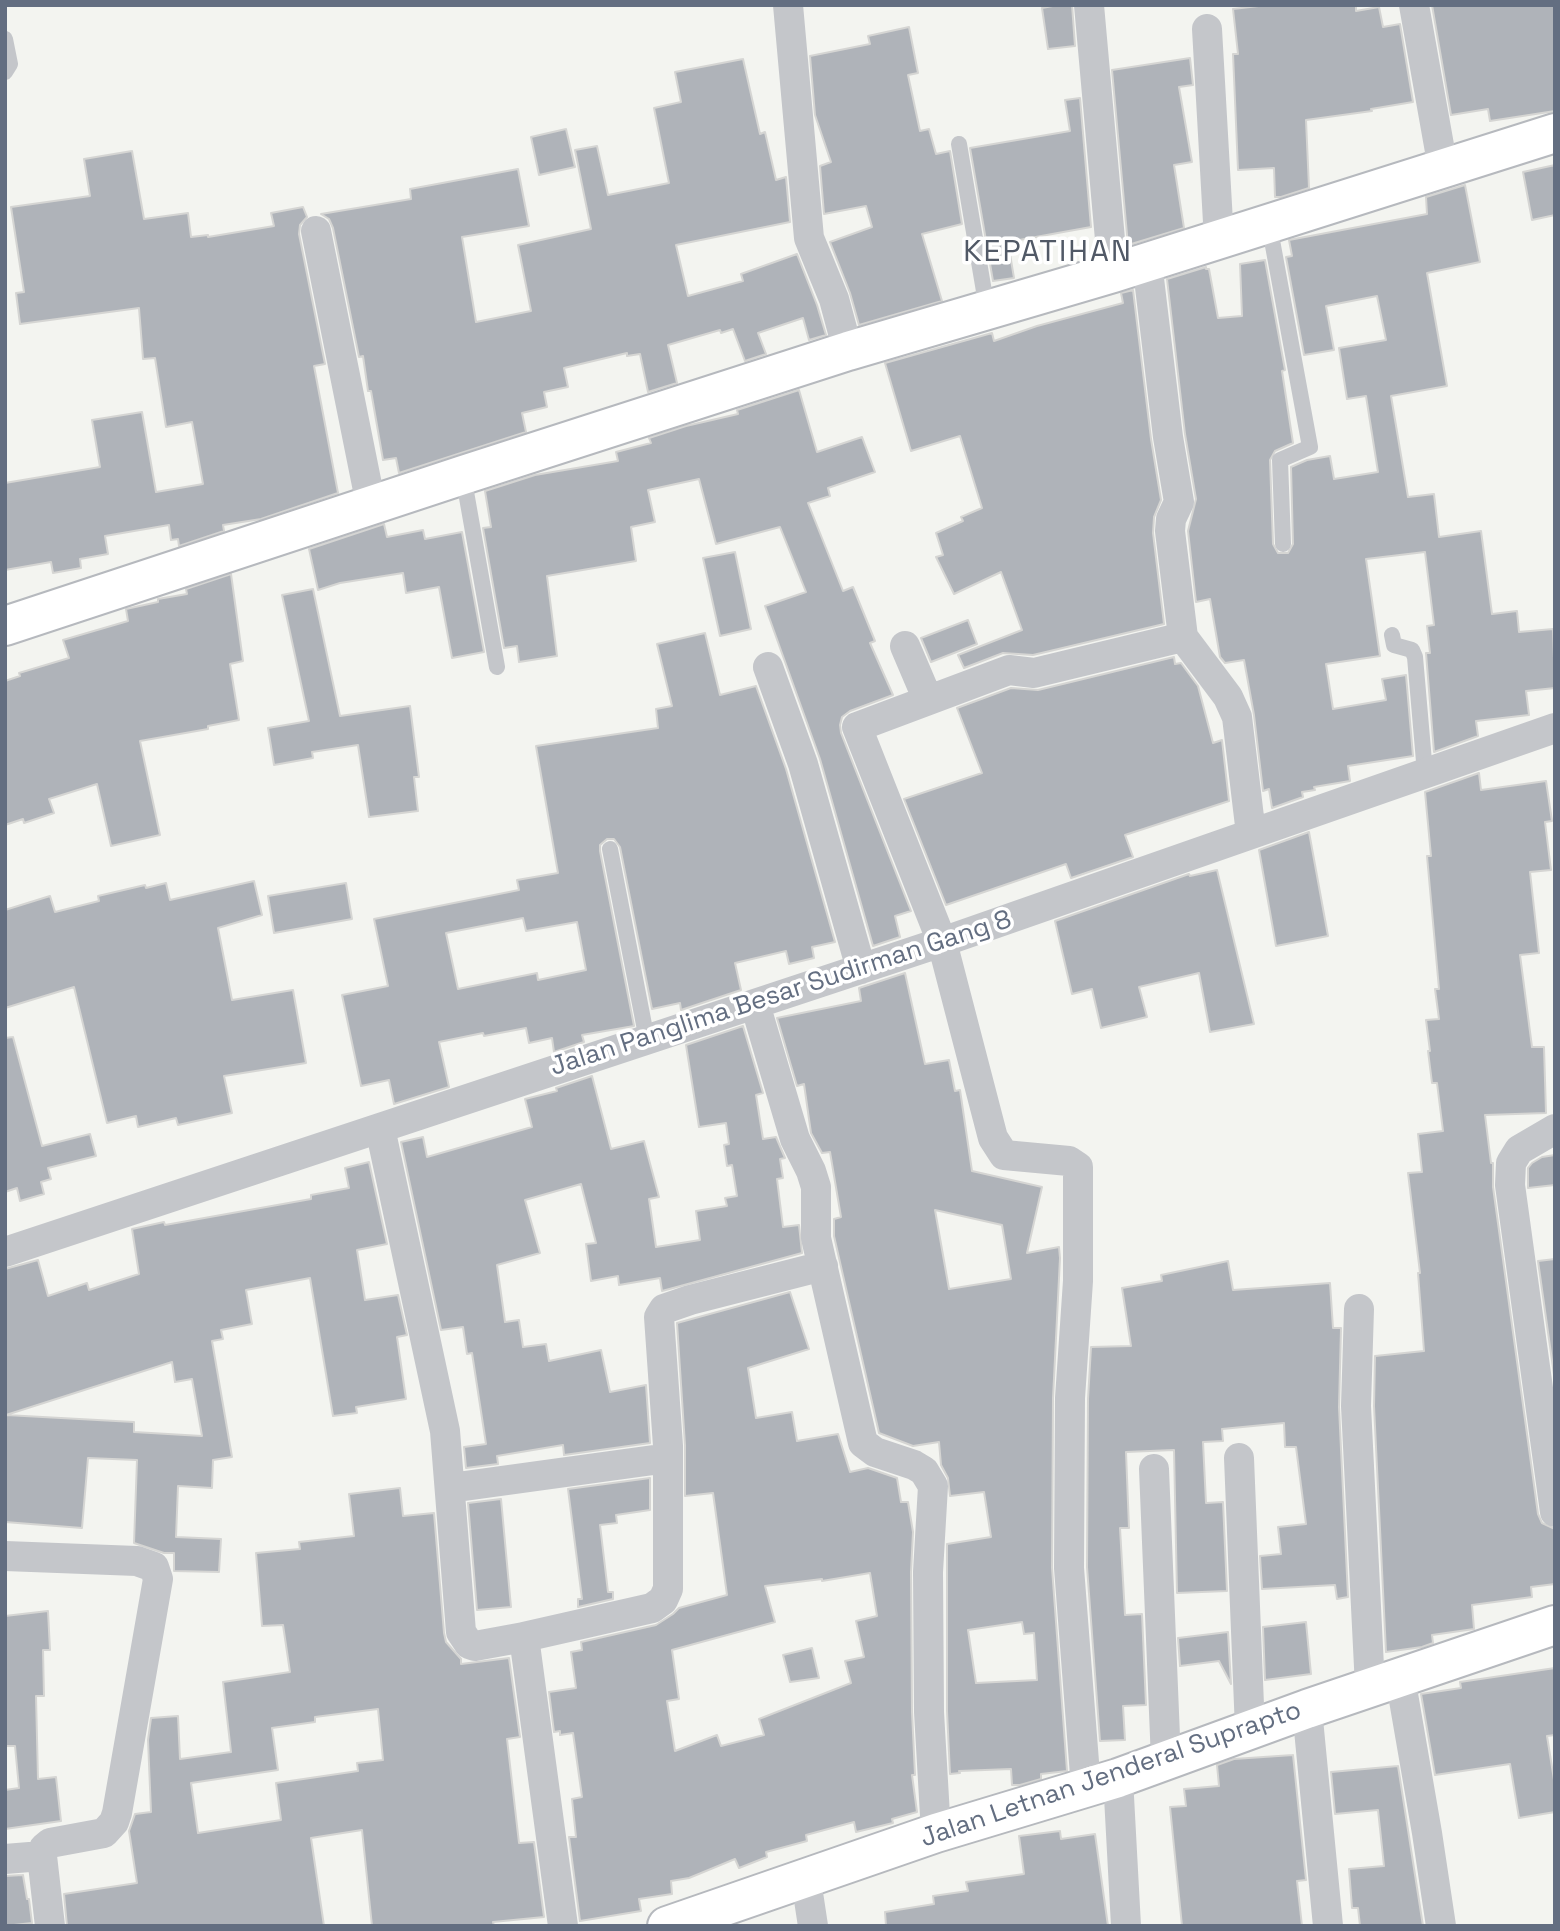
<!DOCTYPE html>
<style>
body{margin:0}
#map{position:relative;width:1560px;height:1931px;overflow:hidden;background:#f3f4f0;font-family:"Space Grotesk",sans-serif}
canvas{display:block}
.frame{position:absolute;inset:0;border:7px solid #636e81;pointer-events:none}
</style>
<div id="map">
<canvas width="1560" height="1931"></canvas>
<div class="frame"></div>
</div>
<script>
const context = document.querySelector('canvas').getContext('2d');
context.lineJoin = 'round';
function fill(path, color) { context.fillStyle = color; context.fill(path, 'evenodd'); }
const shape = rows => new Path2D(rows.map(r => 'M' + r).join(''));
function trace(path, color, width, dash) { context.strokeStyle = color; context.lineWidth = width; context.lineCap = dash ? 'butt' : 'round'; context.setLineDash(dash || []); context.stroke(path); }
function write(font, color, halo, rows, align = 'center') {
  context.font = font + ' "Space Grotesk",sans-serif'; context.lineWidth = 7; context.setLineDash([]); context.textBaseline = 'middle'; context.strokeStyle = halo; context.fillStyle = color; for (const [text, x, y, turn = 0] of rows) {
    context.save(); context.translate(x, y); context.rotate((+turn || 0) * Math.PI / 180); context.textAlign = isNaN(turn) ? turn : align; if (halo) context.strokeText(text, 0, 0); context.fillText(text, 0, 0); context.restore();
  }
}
const building = shape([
 [1058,5,1072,5,1075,46,1048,49,1042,8,1058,5],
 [1267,5,1356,5,1356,11,1379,7,1383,27,1400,24,1413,102,1371,109,1372,111,1306,120,1309,188,1281,197,1275,197,1274,168,1238,170,1233,54,1238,54,1233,9,1267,5],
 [1432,5,1555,5,1555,111,1490,121,1488,109,1451,115,1432,5],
 [909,27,918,73,908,75,920,131,929,129,936,154,950,151,962,224,922,234,942,301,859,325,850,293,830,242,872,227,866,206,824,214,820,166,831,162,815,115,810,56,870,44,868,36,909,27],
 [1190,58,1193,85,1179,87,1192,162,1174,165,1184,228,1128,245,1112,70,1190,58],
 [743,59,760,134,765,132,776,180,786,177,790,222,676,245,688,296,743,281,741,274,797,254,817,305,826,335,809,340,803,318,758,333,766,354,745,361,733,329,721,333,720,330,668,345,677,383,648,392,640,354,627,356,627,353,564,368,568,387,544,392,547,407,522,413,526,432,399,473,396,458,383,460,371,391,368,391,363,356,359,357,333,228,329,219,321,214,411,199,410,189,518,169,529,226,462,237,476,322,531,311,518,245,591,229,575,150,597,146,608,195,669,183,654,108,681,102,675,72,743,59],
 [1080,98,1091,227,1008,242,1014,278,993,281,970,148,1070,131,1065,100,1080,98],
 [566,129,575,167,539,175,531,137,566,129],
 [132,151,144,219,188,213,191,237,208,235,208,237,274,226,271,213,303,207,307,217,300,225,299,234,325,364,314,366,338,493,261,519,223,525,224,531,179,546,178,539,171,540,169,525,105,536,108,554,80,559,81,568,53,573,51,562,5,570,5,483,100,467,92,420,142,412,156,492,203,484,192,422,166,427,155,358,143,359,139,308,20,324,16,293,24,292,11,207,90,196,84,159,132,151],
 [1555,165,1555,215,1532,220,1523,172,1555,165],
 [1465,185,1480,262,1427,273,1447,386,1391,396,1408,497,1434,494,1439,537,1481,531,1492,614,1517,611,1519,632,1553,629,1555,688,1526,691,1529,715,1476,721,1478,736,1434,752,1426,653,1430,653,1427,626,1434,625,1425,552,1366,559,1380,656,1326,664,1333,709,1386,700,1382,679,1406,675,1413,756,1348,766,1350,781,1314,787,1315,790,1302,792,1303,797,1272,808,1269,789,1263,791,1254,715,1244,660,1225,663,1220,657,1210,599,1196,602,1188,531,1196,499,1185,434,1167,279,1206,267,1206,269,1209,269,1218,318,1242,316,1240,264,1265,260,1285,370,1282,371,1293,443,1275,451,1270,460,1273,544,1278,553,1288,553,1293,544,1291,467,1307,460,1330,456,1334,479,1378,472,1366,396,1347,399,1339,348,1386,340,1377,296,1326,306,1334,350,1304,355,1286,257,1292,256,1289,240,1427,214,1426,197,1465,185],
 [1133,290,1151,439,1161,500,1154,517,1153,533,1164,624,1033,655,1003,653,964,668,958,655,1022,630,1001,572,954,594,936,557,943,555,936,533,963,521,961,517,982,508,960,436,911,451,885,363,992,333,994,341,1037,326,1123,303,1121,293,1133,290],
 [799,390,817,452,862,437,875,472,828,488,830,496,808,503,843,591,853,587,875,641,870,643,893,695,850,711,842,717,840,725,841,733,911,911,895,916,900,937,873,946,820,759,765,606,806,592,780,527,716,544,699,479,648,490,655,522,631,527,636,561,547,576,557,656,519,662,517,646,504,648,483,528,491,527,485,491,535,475,618,461,616,452,651,443,649,438,686,426,738,414,737,410,799,390],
 [384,524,387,537,423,530,425,539,462,532,484,652,452,658,439,587,406,593,403,573,340,583,318,590,309,549,384,524],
 [735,552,751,629,720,636,703,558,735,552],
 [231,574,243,661,230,664,239,720,208,726,208,729,140,741,160,835,111,846,97,784,49,799,54,813,24,823,23,819,5,825,5,681,20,676,19,673,69,658,63,640,128,621,126,609,158,602,158,599,187,594,186,589,231,574],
 [313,589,340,716,410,706,419,777,414,777,418,811,369,817,358,745,312,752,313,758,274,765,268,728,309,721,282,595,313,589],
 [968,620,977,644,931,662,921,638,968,620],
 [705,633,720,695,756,686,786,769,835,942,812,947,814,958,789,964,786,951,735,963,741,990,681,1010,680,1003,652,1009,620,847,614,839,607,839,600,845,600,851,634,1026,582,1035,584,1042,554,1052,552,1038,529,1043,526,1028,484,1036,483,1033,439,1042,449,1087,394,1104,389,1080,361,1086,342,995,388,986,374,919,519,890,517,880,558,873,536,746,658,728,656,709,672,706,657,644,705,633],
 [523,918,526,931,577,922,586,970,538,980,537,973,458,989,446,933,523,918],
 [1174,657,1175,664,1181,663,1198,686,1213,743,1222,740,1229,801,1125,835,1133,857,1071,878,1066,864,946,905,904,799,982,773,957,708,1011,688,1038,690,1174,657],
 [1479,773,1481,790,1546,781,1552,821,1545,822,1551,870,1530,872,1539,953,1520,955,1532,1047,1544,1047,1546,1113,1485,1115,1491,1163,1493,1163,1493,1187,1538,1514,1542,1523,1555,1529,1555,1584,1531,1587,1532,1597,1472,1605,1474,1629,1432,1635,1433,1643,1422,1647,1386,1652,1374,1406,1375,1356,1424,1351,1418,1273,1420,1273,1408,1173,1422,1172,1418,1134,1443,1131,1437,1083,1432,1083,1428,1051,1430,1051,1426,1020,1439,1019,1435,989,1439,989,1427,856,1431,856,1425,792,1479,773],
 [1309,832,1328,936,1276,946,1259,850,1309,832],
 [1217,870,1254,1024,1210,1032,1199,973,1139,987,1147,1017,1101,1028,1092,989,1072,994,1055,921,1189,874,1190,876,1217,870],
 [254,881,262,915,218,928,232,1000,293,990,306,1063,224,1076,232,1113,178,1125,176,1118,138,1127,136,1116,107,1123,74,987,5,1008,5,910,50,896,55,912,99,901,98,896,145,885,146,888,166,883,170,900,254,881],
 [346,883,352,919,274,933,268,896,346,883],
 [905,973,925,1064,949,1060,955,1091,960,1090,972,1171,1042,1187,1027,1253,1059,1247,1060,1258,1053,1398,1052,1568,1067,1771,1041,1774,1041,1779,1020,1785,1012,1785,1011,1769,959,1771,960,1773,950,1774,947,1711,947,1544,991,1537,984,1492,950,1496,948,1478,941,1465,939,1442,913,1446,879,1433,834,1236,834,1219,841,1217,830,1152,822,1153,811,1133,804,1084,797,1086,777,1018,861,1001,859,988,905,973],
 [935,1210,1002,1225,1011,1279,949,1289,935,1210],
 [1022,1622,1024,1634,1034,1633,1037,1680,976,1683,968,1630,1022,1622],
 [743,1026,763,1093,756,1095,763,1139,776,1137,785,1158,780,1159,783,1178,777,1179,783,1227,799,1225,802,1253,662,1291,660,1278,619,1285,618,1276,591,1281,586,1244,596,1243,581,1184,525,1200,540,1253,497,1265,505,1322,519,1320,523,1347,546,1344,549,1361,601,1350,610,1392,646,1385,650,1443,564,1455,563,1445,497,1456,498,1464,466,1468,464,1447,486,1444,472,1353,467,1354,463,1327,441,1330,401,1142,423,1137,427,1157,532,1127,525,1099,557,1091,556,1088,592,1076,611,1149,644,1141,659,1197,649,1199,656,1247,700,1240,696,1211,727,1206,725,1198,737,1196,732,1165,727,1166,724,1145,729,1144,726,1123,699,1127,686,1045,743,1026],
 [13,1037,42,1146,90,1134,96,1156,48,1168,51,1179,41,1182,44,1194,20,1201,17,1188,5,1192,5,1038,13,1037],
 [1555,1155,1555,1185,1528,1188,1528,1168,1532,1163,1542,1157,1555,1155],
 [369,1162,387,1244,357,1250,365,1300,398,1295,407,1335,397,1337,406,1399,356,1407,357,1413,333,1416,310,1278,246,1290,252,1324,221,1330,223,1339,212,1341,232,1457,213,1460,212,1488,178,1486,176,1537,221,1539,219,1572,174,1571,174,1553,164,1553,134,1543,137,1460,88,1458,82,1528,5,1522,5,1269,38,1260,48,1296,87,1283,89,1290,139,1274,132,1229,164,1222,165,1225,311,1199,311,1195,349,1188,345,1168,369,1162],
 [172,1362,175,1382,192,1379,202,1436,134,1432,134,1422,6,1415,172,1362],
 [1555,1259,1555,1382,1538,1261,1555,1259],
 [1228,1261,1233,1290,1330,1283,1333,1328,1341,1328,1339,1407,1348,1597,1337,1599,1335,1585,1262,1589,1260,1556,1281,1554,1278,1527,1306,1524,1296,1447,1285,1447,1284,1423,1222,1429,1223,1441,1203,1442,1206,1503,1223,1502,1227,1591,1177,1593,1174,1450,1126,1452,1129,1528,1120,1528,1125,1615,1142,1614,1146,1705,1123,1706,1125,1740,1100,1741,1087,1567,1088,1399,1091,1347,1131,1346,1122,1288,1162,1281,1161,1275,1228,1261],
 [790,1292,809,1349,748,1368,756,1418,792,1412,797,1441,838,1434,850,1472,868,1468,897,1478,901,1502,908,1502,913,1532,911,1572,912,1712,915,1775,912,1775,917,1812,892,1819,893,1823,856,1832,854,1822,806,1835,807,1841,766,1852,767,1857,739,1868,735,1859,689,1878,671,1881,672,1894,639,1899,641,1911,580,1921,569,1837,576,1837,572,1799,582,1797,573,1733,560,1735,560,1731,554,1732,549,1692,576,1688,571,1652,582,1650,581,1642,656,1625,673,1614,679,1608,727,1595,713,1493,685,1496,685,1445,677,1323,790,1292],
 [870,1573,877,1616,856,1621,864,1657,845,1661,851,1683,759,1719,764,1735,721,1746,717,1735,675,1751,667,1701,679,1699,672,1650,775,1622,765,1586,822,1579,822,1581,870,1573],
 [650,1478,650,1510,616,1515,617,1523,600,1525,608,1592,613,1592,613,1599,578,1607,578,1599,582,1599,568,1489,650,1478],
 [400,1488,403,1516,434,1513,444,1633,446,1642,461,1659,461,1664,509,1658,520,1737,507,1739,519,1843,534,1842,544,1917,493,1922,494,1926,372,1926,362,1830,311,1838,324,1926,67,1926,64,1894,137,1883,129,1831,135,1814,151,1812,148,1740,151,1718,178,1716,180,1759,231,1752,223,1682,290,1672,283,1625,262,1626,256,1553,300,1549,299,1542,354,1536,349,1494,400,1488],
 [378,1709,383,1760,357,1763,358,1771,276,1783,281,1820,198,1833,191,1783,278,1770,272,1728,315,1722,315,1717,378,1709],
 [501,1499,511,1607,477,1610,468,1503,501,1499],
 [48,1611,50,1650,43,1650,44,1696,36,1696,38,1779,56,1777,61,1821,5,1829,5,1790,19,1788,15,1746,5,1746,5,1616,48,1611],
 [1306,1622,1311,1674,1265,1680,1263,1627,1306,1622],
 [1228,1632,1231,1684,1219,1661,1180,1666,1178,1638,1228,1632],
 [812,1648,819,1678,790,1682,783,1655,812,1648],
 [1555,1668,1555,1735,1547,1736,1555,1786,1555,1812,1519,1818,1510,1764,1435,1775,1421,1694,1461,1688,1460,1682,1555,1668],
 [1293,1755,1306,1880,1297,1881,1302,1926,1182,1926,1170,1807,1186,1806,1184,1789,1219,1786,1217,1765,1234,1759,1293,1755],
 [1398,1766,1423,1926,1360,1926,1358,1908,1352,1908,1349,1869,1384,1866,1378,1810,1335,1814,1331,1772,1398,1766],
 [1060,1831,1061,1839,1095,1834,1108,1926,886,1926,885,1912,934,1904,933,1896,968,1891,966,1882,1024,1874,1019,1836,1060,1831],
 [23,1875,27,1899,29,1899,32,1923,5,1926,5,1876,23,1875]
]);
fill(building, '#afb3b9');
trace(building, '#d5d5d3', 2);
const secondary = shape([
 [5,626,463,475,848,351,1113,273,1555,133],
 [667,1926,936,1833,1118,1778,1307,1709,1555,1625]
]);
trace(secondary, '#b6b9be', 42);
trace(shape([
 [5,39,10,64,5,72],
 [959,144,987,309],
 [1269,224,1310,447,1280,460,1283,544],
 [463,475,497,667],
 [1392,635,1394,645,1412,650,1415,657,1425,773],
 [610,849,647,1040]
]), '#c4c6ca', 16);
trace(shape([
 [788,5,809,238,834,299,848,351],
 [1089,5,1113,273],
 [1414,5,1443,168],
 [1207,29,1219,240],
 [316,231,371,505],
 [1147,262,1168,437,1179,502,1171,519,1170,531,1183,637,1228,697,1237,717,1251,834],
 [905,646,928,700],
 [768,667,803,764,861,969],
 [755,1004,795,1139,811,1171,816,1187,816,1238,863,1443,875,1452,914,1465,924,1471,933,1486,928,1572,929,1712,936,1833],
 [380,1128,445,1431,461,1632,469,1644,475,1646,524,1637,563,1926],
 [1555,1129,1519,1150,1511,1163,1510,1185,1555,1512],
 [5,1252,942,942,1555,728],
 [1359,1309,1356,1406,1370,1687],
 [1239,1458,1250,1730],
 [1154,1469,1166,1761],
 [450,1488,668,1458],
 [5,1556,137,1561,154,1567,158,1579,117,1813,114,1822,104,1833,50,1843,44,1848,42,1856,50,1926],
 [524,1637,652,1608,663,1600,668,1589,668,1446,659,1317,664,1309,690,1300,823,1266],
 [1400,1677,1427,1833,1441,1926],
 [1307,1709,1328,1926],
 [1118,1778,1126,1926],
 [1086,1788,1069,1568,1070,1398,1078,1281,1078,1167,1069,1161,1004,1155,993,1138,942,942,857,727,1009,670,1034,673,1183,637],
 [5,1859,42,1856],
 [806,1880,813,1926]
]), '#c4c6ca', 30);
trace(secondary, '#fff', 38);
write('26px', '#636e81', '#fff', [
 ["Jalan Panglima Besar Sudirman Gang 8",781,994,-18],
 ["Jalan Letnan Jenderal Suprapto",1111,1775,-19]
]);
context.letterSpacing = '2px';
write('30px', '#515966', '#fff', [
 ["KEPATIHAN",1048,253]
]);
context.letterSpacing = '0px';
</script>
